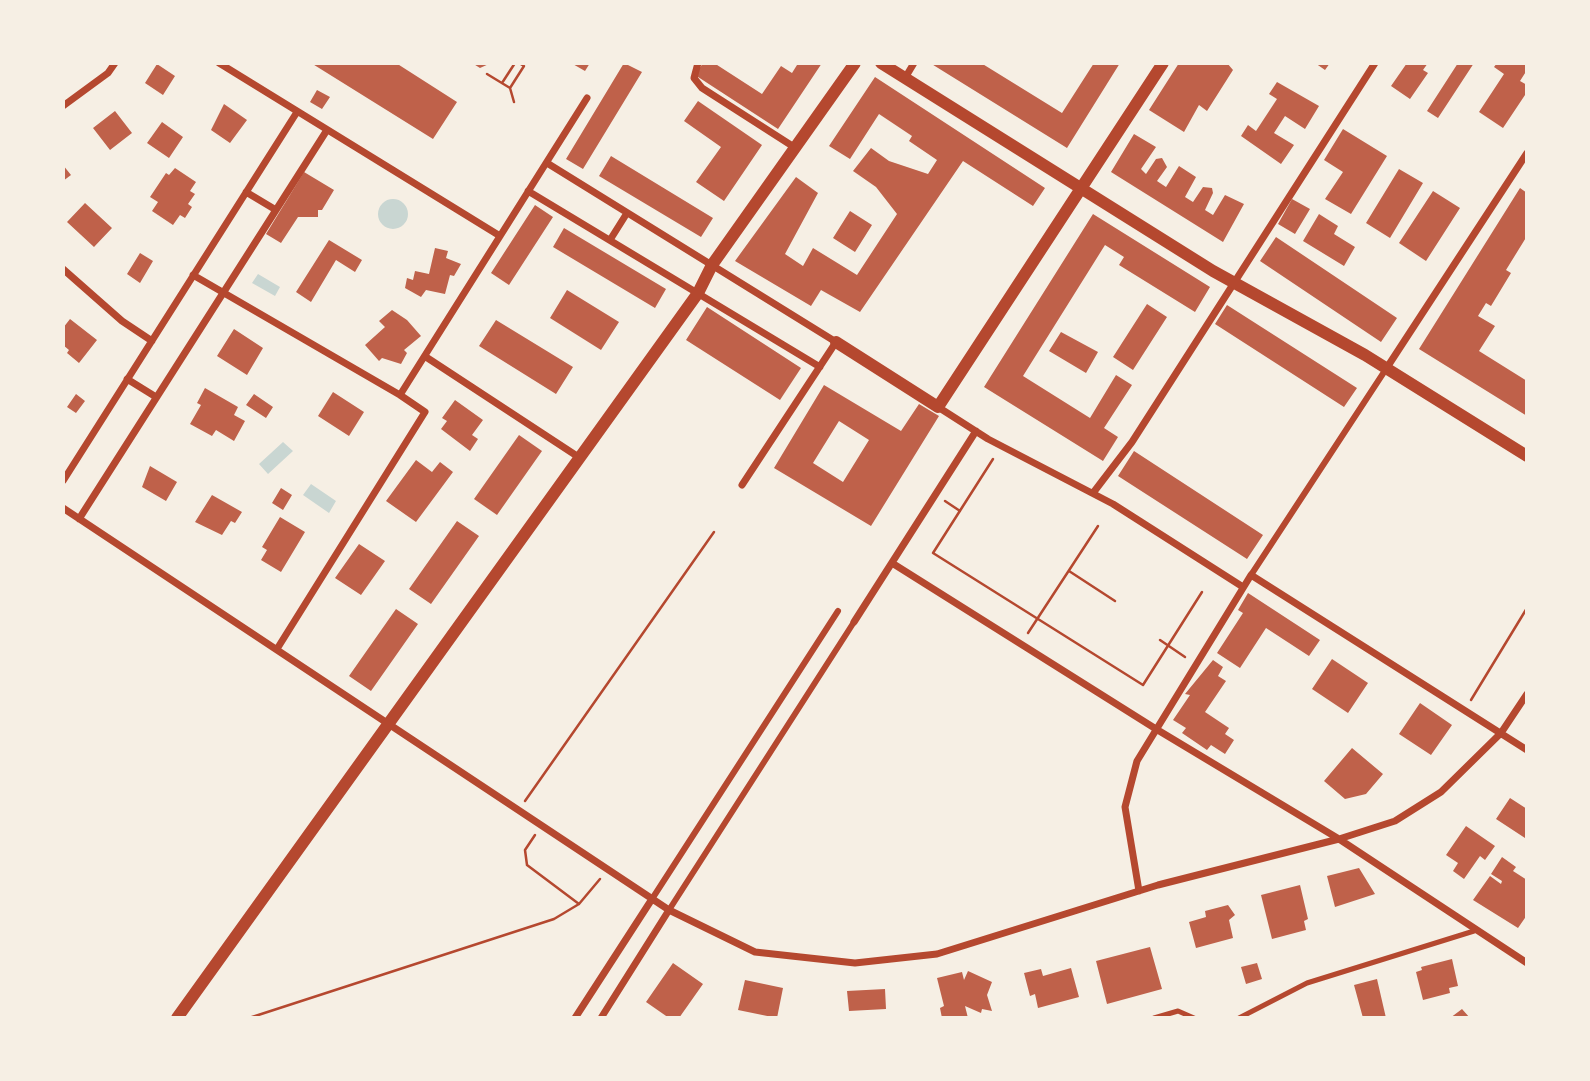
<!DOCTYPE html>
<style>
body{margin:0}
#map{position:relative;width:1590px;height:1081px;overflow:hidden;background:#f6efe4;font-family:"Crimson Pro",serif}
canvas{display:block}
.frame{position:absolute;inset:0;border:65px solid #f6efe4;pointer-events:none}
</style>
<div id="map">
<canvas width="1590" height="1081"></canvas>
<div class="frame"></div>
</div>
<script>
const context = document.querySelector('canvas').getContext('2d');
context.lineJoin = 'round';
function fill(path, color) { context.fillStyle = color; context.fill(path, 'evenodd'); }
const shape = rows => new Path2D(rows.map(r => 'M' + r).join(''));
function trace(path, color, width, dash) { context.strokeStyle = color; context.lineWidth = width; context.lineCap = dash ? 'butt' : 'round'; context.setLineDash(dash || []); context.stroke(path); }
fill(shape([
 '378 214a15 15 0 1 1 30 0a15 15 0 1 1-30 0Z',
 [258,274,280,287,275,296,252,283],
 [283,442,293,451,268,474,259,464],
 [311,484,336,501,329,513,303,495]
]), '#c9d6d2');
fill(shape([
 [311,63,396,63,457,102,433,139],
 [472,63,491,63,480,68],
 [571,63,590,63,585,71],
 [624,63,642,72,583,169,566,159],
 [703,63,714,63,762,94,781,66,792,73,797,65,794,63,822,63,778,129,695,75],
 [930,63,981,63,1062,113,1094,63,1120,63,1067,148],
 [1179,63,1227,63,1233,70,1207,111,1199,105,1184,132,1149,110],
 [1315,63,1330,63,1325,70],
 [1407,63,1428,63,1423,70,1428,73,1410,99,1391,86],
 [1458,63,1474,63,1438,118,1427,111],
 [1497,63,1527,63,1527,70,1520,81,1527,85,1527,92,1503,128,1479,112,1504,74,1494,67],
 [157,64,175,76,163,95,145,83],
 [875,77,1045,188,1033,206,963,161,860,312,821,290,811,306,735,261,796,177,818,193,785,254,803,266,813,248,857,275,897,214,876,187,853,171,871,148,889,161,928,174,937,160,909,141,912,136,879,114,850,159,829,146],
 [1277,82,1319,106,1305,129,1285,116,1274,133,1294,145,1281,164,1241,136,1248,125,1256,131,1277,99,1269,94],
 [317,90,330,97,322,109,310,102],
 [698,101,762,145,724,201,696,182,721,147,684,121],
 [224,104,247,120,230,143,211,130],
 [115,111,132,133,110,150,93,128],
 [162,122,183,137,169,158,147,143],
 [1343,129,1387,156,1351,214,1325,199,1343,172,1324,160],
 [1134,134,1156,147,1141,169,1146,174,1156,159,1162,158,1167,167,1157,181,1166,187,1179,166,1196,177,1185,197,1193,202,1203,187,1212,188,1213,193,1205,210,1213,215,1225,195,1244,204,1223,242,1111,172],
 [611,156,713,218,701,237,599,176],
 [63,165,71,175,63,181],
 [175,168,196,182,190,191,195,194,188,204,192,207,185,218,180,215,173,225,152,211,158,202,150,197,166,173,169,175],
 [1399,169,1423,183,1390,238,1366,223],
 [304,172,334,190,322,210,318,210,318,217,298,217,281,243,266,234],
 [1520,188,1527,193,1527,236,1506,270,1511,273,1491,306,1486,303,1478,316,1495,326,1479,351,1527,381,1527,416,1419,349],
 [1433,191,1460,208,1426,261,1399,243],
 [1292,199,1310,209,1295,234,1278,224],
 [85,203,112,228,94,247,67,222],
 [535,205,553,217,509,285,491,273],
 [850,211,872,225,855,252,833,238],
 [1093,214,1210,287,1195,312,1119,265,1124,257,1105,245,1023,376,1090,418,1116,375,1132,385,1104,428,1118,437,1103,461,984,387],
 [1319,214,1338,226,1334,234,1355,247,1344,266,1303,241],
 [564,228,666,289,655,308,553,247],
 [1276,237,1397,318,1381,342,1260,261],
 [329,240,362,260,355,272,336,260,311,302,296,292],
 [435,248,448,251,446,258,461,264,454,276,450,275,445,294,426,290,421,297,405,288,407,278,413,280,415,271,429,274],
 [140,253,153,261,140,283,127,274],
 [567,290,619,322,601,350,550,318],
 [1147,304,1167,317,1133,370,1113,357],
 [1227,305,1357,388,1344,407,1215,324],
 [707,307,801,368,780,400,686,340],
 [392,310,407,320,421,336,404,350,407,353,401,364,382,358,379,361,365,345,385,327,379,321],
 [70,319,97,340,79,363,67,353,69,350,63,345,63,328],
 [496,320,573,367,556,394,479,346],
 [234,329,263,348,247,375,217,356],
 [1061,332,1098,352,1086,373,1049,351],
 [824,385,901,431,919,404,939,416,871,526,774,468],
 [839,421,869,440,843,482,813,463],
 [205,388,238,407,234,415,245,421,234,441,216,430,212,436,190,424,201,405,197,403],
 [333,392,364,412,349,436,318,416],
 [76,394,85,401,76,413,67,407],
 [254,394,273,407,266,418,246,405],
 [455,400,483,420,472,435,478,439,470,451,441,429,447,421,442,418],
 [519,435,542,451,497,515,474,499],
 [1134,451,1263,535,1247,559,1118,476],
 [416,460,432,472,440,462,453,472,416,522,386,501],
 [150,466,177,482,166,501,142,487],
 [281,488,292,495,283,510,272,503],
 [212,495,242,512,235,523,231,521,222,535,195,522],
 [280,517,305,532,281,572,261,560,267,550,262,547],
 [457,521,479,536,431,604,409,589],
 [359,544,385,561,361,595,335,578],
 [1248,593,1320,640,1309,656,1266,628,1240,668,1217,653,1243,613,1238,610],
 [396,609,418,624,371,691,349,676],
 [1332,659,1368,683,1348,713,1312,689],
 [1213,660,1223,667,1218,676,1226,681,1205,712,1229,728,1225,734,1234,740,1225,754,1211,745,1207,750,1182,733,1186,728,1173,720,1190,695,1185,694],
 [1420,703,1452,725,1431,755,1399,734],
 [1352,748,1383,774,1366,794,1345,799,1324,781],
 [1510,798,1527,809,1527,843,1525,838,1496,819],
 [1466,826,1495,846,1485,860,1480,856,1464,879,1453,871,1458,863,1446,855],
 [1502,857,1516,867,1513,871,1527,880,1527,915,1518,928,1473,900,1490,876,1501,884,1502,881,1491,874],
 [1359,868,1375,894,1335,907,1327,876],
 [1300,885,1308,919,1304,921,1306,930,1272,939,1261,895],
 [1228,905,1235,915,1229,920,1233,938,1196,948,1189,922,1206,917,1205,911],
 [1150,947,1162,989,1107,1004,1096,961],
 [1452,959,1458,986,1449,988,1450,993,1423,1000,1416,972,1422,970,1421,967],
 [673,963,703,984,679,1018,669,1018,646,1002],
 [1257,963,1262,979,1246,984,1241,967],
 [1071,968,1079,997,1038,1008,1035,994,1030,996,1024,973,1041,969,1043,976],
 [968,971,992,982,987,995,992,1011,982,1009,981,1013,965,1006,968,1018,942,1018,940,1008,944,1006,937,978,962,972,964,980],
 [1377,979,1386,1018,1363,1018,1354,985],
 [745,980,783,988,777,1018,738,1010],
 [885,989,886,1009,849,1011,847,991],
 [1462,1009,1470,1018,1450,1018]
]), '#bf614a');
trace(shape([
 [487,74,510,88,514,102],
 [502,83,515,63],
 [510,88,524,66,519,63],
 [993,459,933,553,1143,685,1202,592],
 [945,501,960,511],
 [1069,571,1115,601],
 [1028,633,1098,526],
 [1160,640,1185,657],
 [1471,700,1527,608],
 [525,801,714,532],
 [535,835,525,850,527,865,579,904],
 [249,1018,554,919,579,904,600,879]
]), '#b5482f', 2.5);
trace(shape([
 [1154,1018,1178,1011,1194,1018],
 [1239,1018,1307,983,1474,931]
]), '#b5482f', 5);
trace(shape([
 [1251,575,1386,369],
 [652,899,838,611],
 [669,910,854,622]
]), '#b5482f', 6);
trace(shape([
 [219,63,500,236],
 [698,63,694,78,702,88,794,147],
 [905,78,914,63],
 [63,106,108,73,115,63],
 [547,163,836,342,742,485],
 [528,191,820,367],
 [246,192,276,210],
 [610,240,627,213],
 [63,269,122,321,152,341],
 [193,275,400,395],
 [426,357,580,458],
 [1386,369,1527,153],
 [127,379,156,397],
 [938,407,988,439,1113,504,1243,587],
 [63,481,297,112],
 [1093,493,1132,442,1375,63],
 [63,508,669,910,755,952,855,963,937,954,1158,885,1339,839,1395,821,1441,792,1501,733,1527,694],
 [79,519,327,130],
 [892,563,1156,729,1339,839,1527,963],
 [854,622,976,431],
 [277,649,425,412,400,395,587,98],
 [1139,891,1125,807,1137,761,1251,575,1527,750],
 [575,1018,652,899],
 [601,1018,669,910]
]), '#b5482f', 7);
trace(shape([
 [881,63,1213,271,1365,355,1527,456],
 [836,342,938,407,1163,63],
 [177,1018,698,293,712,265,855,63]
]), '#b5482f', 12);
</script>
